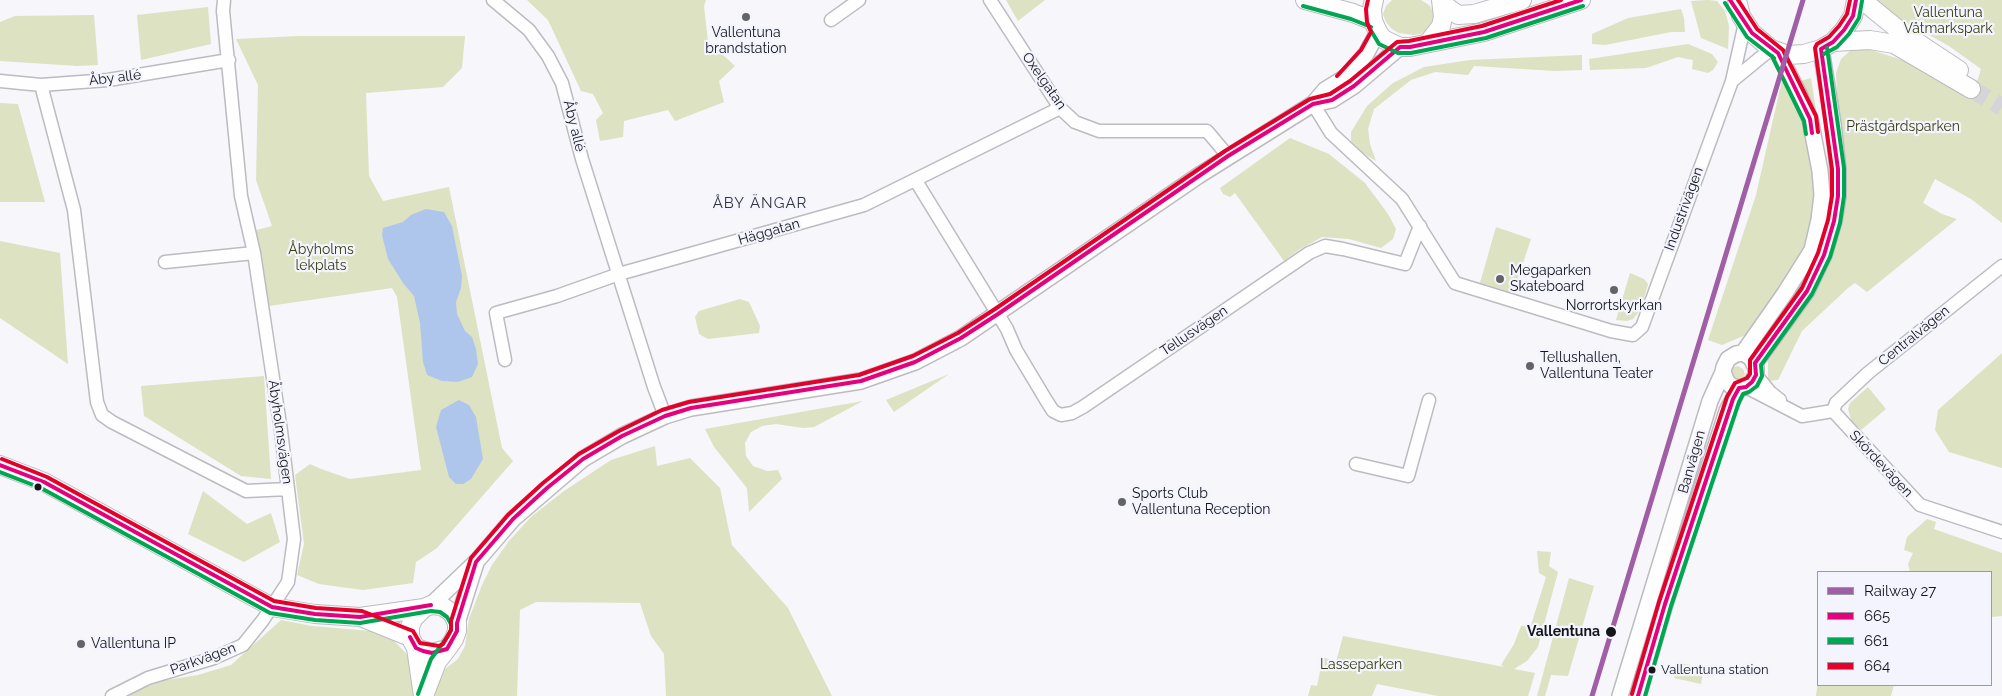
<!DOCTYPE html>
<meta charset="utf-8">
<style>
body{margin:0}
#map{position:relative;width:2002px;height:696px;overflow:hidden;background:#f6f6fb;font-family:Raleway,sans-serif}
canvas{display:block}
.legend{position:absolute;left:1817px;top:571px;width:175px;height:115px;box-sizing:border-box;background:#f3f4fe;border:1px solid #9a9ba2;margin:0;padding:6px 9px;list-style:none;font-size:15px;color:#151519}
.legend li{display:flex;align-items:center;gap:10px;height:25px}
.legend b{width:25px;border:1px solid #9a9ba2}
</style>
<div id="map">
<canvas width="2002" height="696"></canvas>
<ul class="legend">
<li><b style="height:6px;background:#a05ea6"></b>Railway 27</li>
<li><b style="height:6px;background:#e5007d"></b>665</li>
<li><b style="height:6px;background:#00a651"></b>661</li>
<li><b style="height:6px;background:#e4002b"></b>664</li>
</ul>
</div>
<script>
const context = document.querySelector('canvas').getContext('2d');
context.lineJoin = 'round';
function fill(path, color) { context.fillStyle = color; context.fill(path, 'evenodd'); }
const shape = rows => new Path2D(rows.map(r => 'M' + r).join(''));
function trace(path, color, width, dash) { context.strokeStyle = color; context.lineWidth = width; context.lineCap = dash ? 'butt' : 'round'; context.setLineDash(dash || []); context.stroke(path); }
function write(font, color, halo, rows, align = 'center') {
  context.font = font + ' Raleway,sans-serif'; context.lineWidth = 4.5; context.setLineDash([]); context.textBaseline = 'middle'; context.strokeStyle = halo; context.fillStyle = color; for (const [text, x, y, turn = 0] of rows) {
    context.save(); context.translate(x, y); context.rotate((+turn || 0) * Math.PI / 180); context.textAlign = isNaN(turn) ? turn : align; if (halo) context.strokeText(text, 0, 0); context.fillText(text, 0, 0); context.restore();
  }
}
fill(shape([
 [527,0,706,0,704,6,708,41,735,66,719,81,724,102,675,121,668,110,624,121,623,137,600,141,596,120,603,113,593,94,581,91,548,20],
 [1006,0,1045,0,1018,21],
 [1392,0,1421,0,1429,5,1433,11,1434,19,1431,27,1424,33,1414,35,1399,33,1392,29,1386,22,1383,14,1386,6],
 [1708,0,1717,1,1725,11,1729,26,1728,49,1701,38,1691,1],
 [1875,0,2002,0,2002,223,1971,199,1935,179,1923,203,1942,214,1957,219,1867,292,1855,283,1848,288,1802,331,1778,380,1768,381,1768,353,1840,221,1843,147,1837,94,1836,73,1841,59,1850,51,1868,49,1915,64,1968,94,1978,79,1981,69,1949,46,1898,18,1881,7],
 [208,7,211,44,141,60,137,15],
 [1681,9,1684,18,1685,32,1671,32,1605,45,1592,44,1592,34,1628,18],
 [94,15,98,65,77,66,0,61,0,22,15,16],
 [299,36,465,36,462,68,443,87,366,93,369,176,383,201,449,187,502,448,513,461,437,548,416,562,413,583,363,590,319,584,297,575,304,544,295,475,310,464,321,469,350,479,421,470,397,297,392,288,262,307,249,232,272,226,256,180,258,85,236,39],
 [1688,44,1712,54,1718,62,1713,70,1708,73,1692,69,1693,60,1678,57,1646,68,1590,70,1589,59],
 [1582,55,1582,70,1555,71,1474,66,1468,75,1435,72,1411,80,1374,109,1368,129,1370,144,1376,161,1363,153,1351,141,1351,132,1367,106,1393,83,1424,67,1470,60],
 [1811,78,1830,200,1829,219,1821,247,1811,105,1801,81],
 [1782,80,1798,104,1808,134,1818,199,1811,238,1795,270,1748,334,1722,345,1708,340,1756,195],
 [0,103,18,104,45,202,0,202],
 [1290,138,1329,154,1365,183,1388,214,1396,229,1393,239,1381,248,1349,239,1322,237,1300,249,1284,261,1235,193,1230,197,1223,194,1220,188],
 [1496,227,1531,239,1513,293,1480,283],
 [0,241,60,253,68,364,0,318],
 [1630,273,1644,279,1648,284,1641,309,1633,319,1627,321,1616,320],
 [740,299,749,302,760,326,759,333,708,339,699,334,695,317,699,311],
 [2002,353,2002,468,1949,452,1935,430,1938,410],
 [1738,366,1743,369,1745,374,1742,381,1737,383,1729,371,1732,367],
 [949,374,894,412,886,400],
 [264,376,271,479,241,476,144,416,141,386],
 [1868,387,1886,409,1861,430,1851,420,1848,409,1850,403],
 [863,401,814,427,803,428,776,424,762,426,751,432,745,443,746,456,753,466,767,471,778,470,782,479,749,512,747,488,714,447,705,429],
 [1714,411,1699,468,1657,595],
 [655,446,657,466,690,458,720,488,732,545,788,608,832,696,666,696,664,654,651,636,640,603,536,602,520,610,517,696,435,696,437,687,445,669,458,659,465,646,469,619,482,585,492,565,509,541,531,517,564,491,611,460],
 [203,491,247,524,271,513,280,542,244,562,188,534],
 [1927,519,1936,522,1934,529,2002,553,2002,616,1991,617,1991,572,1910,572,1908,564,1913,553,1904,550,1907,537],
 [1537,551,1551,552,1549,566,1558,572,1538,647,1527,661,1514,669,1535,673,1528,696,1438,696,1377,684,1372,696,1308,696,1311,685,1317,686,1323,657,1336,662,1343,636,1504,667,1501,665,1514,644,1521,626,1531,625,1546,577,1539,573],
 [1569,578,1594,586,1568,676,1551,675,1545,696,1537,696],
 [281,620,312,626,371,631,392,639,405,652,413,667,416,696,128,696,137,690,166,680,198,675,231,665],
 [1677,663,1704,667,1701,684,1674,678],
 [1818,681,1818,685,1894,685,1891,696,1816,696]
]), '#dde2c2');
fill(shape([
 [426,209,444,212,452,226,462,276,461,288,456,302,457,314,465,331,472,337,476,349,478,364,472,377,458,382,442,381,427,375,423,362,420,323,414,296,403,283,388,259,382,235,383,228,403,222,411,215],
 [459,400,469,405,476,417,483,459,471,479,463,484,456,484,449,477,436,427,441,410]
]), '#afc6ec');
trace(shape([
 [1971,89,2002,107]
]), '#d4d4d9', 18, [18, 9]);
const minor = shape([
 [493,0,529,30,548,56,562,83,582,159,654,387,665,416],
 [990,0,1060,108,1075,122,1099,131,1207,131,1228,156],
 [831,20,859,0],
 [0,81,41,85,108,80,229,60],
 [1732,81,1771,49],
 [41,85,74,210,97,402,102,415,112,422,246,491,288,489],
 [1313,104,1331,133,1402,199,1455,283,1611,331,1633,335,1642,327,1732,81,1745,23],
 [916,181,1007,329,1016,350,1046,400,1053,411,1061,415,1072,413,1083,407,1309,253,1325,246,1343,249,1405,264,1420,226],
 [165,262,254,253],
 [505,360,496,313,557,296,619,274,864,205,1060,108],
 [1756,375,1770,392,1780,400],
 [1746,387,1802,416,1833,411],
 [1833,411,1836,403,1868,373,2002,266],
 [1833,411,1920,505,2002,532],
 [1356,464,1408,476,1429,400],
 [112,696,148,678,214,658,243,645,263,620,288,582,294,539,281,431,254,253,241,196,223,11,224,0]
]);
const tertiary = shape([
 [1313,104,1332,100,1354,86,1400,47],
 [1743,353,1785,293,1812,250,1819,220,1822,195,1820,171,1810,119,1798,92,1778,53],
 [1755,363,1807,291,1824,255,1834,221,1838,196,1838,169,1833,124,1821,49],
 [431,605,476,562,513,519,583,459,622,436,665,416,691,408,861,381,915,362,961,338,1198,176,1313,104,1325,90,1346,77,1366,54,1378,32],
 [457,623,476,563],
 [1620,696,1710,401,1723,372,1724,367,1728,359,1736,354,1743,353,1751,358,1756,368,1756,375,1752,382,1746,387,1739,388,1731,386,1726,380,1723,372],
 [1638,696,1665,604,1727,411,1739,388]
]);
const secondary = shape([
 [1305,0,1353,13,1373,21],
 [1374,0,1372,9,1373,21,1378,32,1383,39,1400,47,1410,47,1484,32,1581,0],
 [1737,0,1741,16,1752,33,1771,49,1788,55,1804,54,1821,49,1833,42,1844,30,1853,16,1856,0],
 [1862,0,1900,31,1959,70],
 [1443,4,1458,15,1474,14,1522,0],
 [1833,42,1870,40,1894,44,1971,89],
 [1428,43,1441,26,1443,17,1441,0],
 [0,465,44,482,272,607,315,614,360,617,424,608],
 [363,618,410,637],
 [416,648,423,696],
 [424,696,437,662,447,649,454,639,457,631,457,623,452,613,442,606,431,605,424,608,413,619,410,627,410,637,416,648,432,653,447,649]
]);
trace(minor, '#bcbcc0', 15);
trace(tertiary, '#bcbcc0', 18);
trace(secondary, '#bcbcc0', 20);
trace(minor, '#fefefe', 12);
trace(tertiary, '#fefefe', 15);
trace(secondary, '#fefefe', 18);
trace(shape([
 [1730,0,1752,33,1778,53],
 [1400,47,1410,47,1484,32,1581,0],
 [1821,49,1833,42,1844,30,1853,16,1856,0],
 [1778,53,1810,119,1812,133],
 [0,465,44,482,272,607,315,614,360,617,431,605],
 [410,637,416,648,423,651,432,653,447,649,457,631,457,623,476,562,513,519,547,488,583,459,622,436,665,416,691,408,861,381,915,362,961,338,998,314,1228,156,1313,104,1332,100,1354,86,1400,47],
 [1638,696,1665,604,1733,399,1739,388,1746,387,1752,382,1756,375,1755,363,1807,291,1824,255,1834,221,1838,196,1838,169,1821,49]
]), '#e5007d', 4);
trace(shape([
 [1725,3,1747,37,1774,58],
 [1303,6,1351,19,1371,27],
 [1367,24,1379,44,1398,53,1411,53,1486,38,1583,6],
 [1824,54,1837,47,1849,34,1859,18,1862,1],
 [1772,56,1804,121,1806,134],
 [0,472,41,488,270,613,315,620,360,623,431,611,440,612,447,617,451,624,451,630,448,636,431,659,418,694],
 [1645,696,1671,606,1739,402,1743,394,1749,392,1757,386,1762,376,1761,365,1812,294,1830,257,1840,223,1844,196,1844,168,1827,48]
]), '#00a651', 4);
trace(shape([
 [1738,0,1757,29,1783,50,1816,116,1818,132],
 [1337,76,1361,50,1371,32,1367,22,1366,9,1368,0],
 [2,459,47,477,274,601,316,608,362,611,413,631,420,643,439,646,443,644,451,630,451,621,471,558,508,515,543,483,579,454,619,431,662,410,689,402,859,375,913,356,958,333,995,309,1225,151,1310,99,1330,94,1350,81,1397,42,1409,41,1482,26,1561,0],
 [1632,694,1659,602,1727,397,1735,383,1747,378,1750,374,1750,360,1802,288,1818,253,1828,220,1832,196,1832,169,1815,48,1817,44,1829,37,1839,26,1847,14,1850,0]
]), '#e4002b', 4);
trace(shape([
 [1592,696,1803,0]
]), '#a05ea6', 5);
for (const [x, y, r, color] of [
 [746,17,5,"#646468"],
 [1500,279,5,"#646468"],
 [1614,290,5,"#646468"],
 [1530,366,5,"#646468"],
 [38,487,4.5,"#151519"],
 [1122,502,5,"#646468"],
 [1611,632,6,"#151519"],
 [81,644,5,"#646468"],
 [1652,670,4.5,"#151519"]
]) { const dot = new Path2D(); dot.arc(x, y, r, 0, 2 * Math.PI); context.fillStyle = color; context.fill(dot); trace(dot, '#f3f4fe', 2); }
write('13px', '#151519', '#f3f4fe', [
 ["Vallentuna station",1661,670]
], 'left');
write('14px', '#383d0d', '#f3f4fe', [
 ["Vallentuna",1948,13],
 ["Våtmarkspark",1948,29],
 ["Prästgårdsparken",1903,127],
 ["Åbyholms",321,250],
 ["lekplats",321,266],
 ["Lasseparken",1361,665]
]);
write('14px', '#151519', '#f3f4fe', [
 ["Vallentuna",746,33,"center"],
 ["brandstation",746,49,"center"],
 ["Megaparken",1510,271],
 ["Skateboard",1510,287],
 ["Norrortskyrkan",1614,306,"center"],
 ["Tellushallen,",1540,358],
 ["Vallentuna Teater",1540,374],
 ["Sports Club",1132,494],
 ["Vallentuna Reception",1132,510],
 ["Vallentuna IP",91,644]
], 'left');
write('14px', '#151519', '#f3f4fe', [
 ["Åby allé",115,78,-7],
 ["Oxelgatan",1044,81,55],
 ["Åby allé",574,126,76],
 ["Industrivägen",1684,209,-70],
 ["Häggatan",769,232,-16],
 ["Tellusvägen",1194,331,-34],
 ["Centralvägen",1914,336,-39],
 ["Åbyholmsvägen",280,432,82],
 ["Banvägen",1692,462,-74],
 ["Skördevägen",1881,464,47],
 ["Parkvägen",203,659,-20]
]);
write('bold 14px', '#151519', '#f3f4fe', [
 ["Vallentuna",1600,632]
], 'right');
context.letterSpacing = '1px';
write('15px', '#34343c', '#f3f4fe', [
 ["ÅBY ÄNGAR",760,203]
]);
context.letterSpacing = '0px';
</script>
